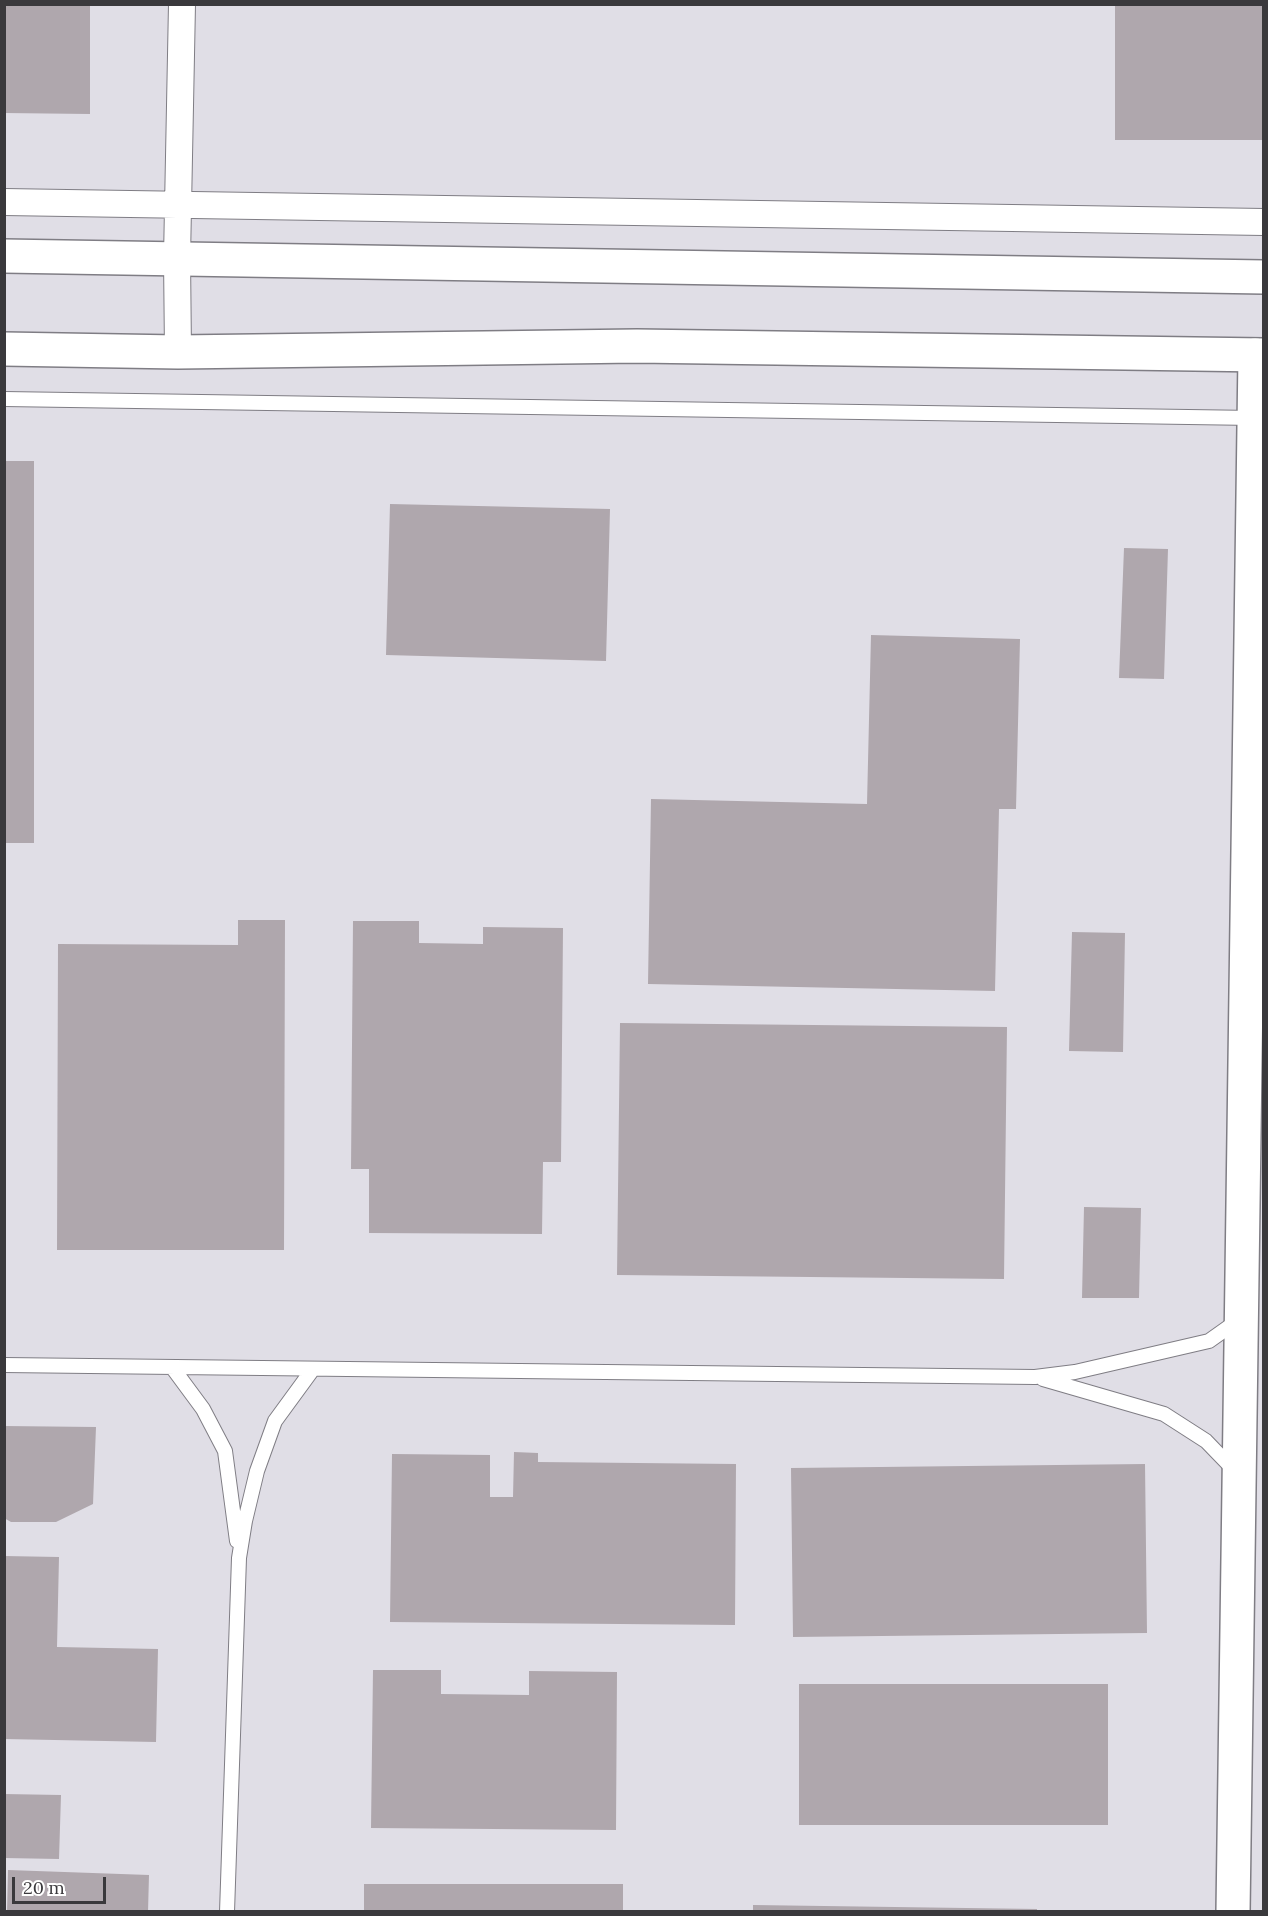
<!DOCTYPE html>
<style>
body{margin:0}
#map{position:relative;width:1268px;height:1916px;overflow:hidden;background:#e0dee6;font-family:Lora,serif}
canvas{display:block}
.frame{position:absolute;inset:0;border:6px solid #3a393c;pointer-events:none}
.scale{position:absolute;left:12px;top:1877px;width:94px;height:27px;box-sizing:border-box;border:3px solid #3a393c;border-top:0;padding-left:8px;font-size:18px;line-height:21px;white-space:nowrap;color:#3a393c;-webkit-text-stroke:4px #fff;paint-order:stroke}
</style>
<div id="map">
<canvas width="1268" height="1916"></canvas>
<div class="frame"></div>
<div class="scale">20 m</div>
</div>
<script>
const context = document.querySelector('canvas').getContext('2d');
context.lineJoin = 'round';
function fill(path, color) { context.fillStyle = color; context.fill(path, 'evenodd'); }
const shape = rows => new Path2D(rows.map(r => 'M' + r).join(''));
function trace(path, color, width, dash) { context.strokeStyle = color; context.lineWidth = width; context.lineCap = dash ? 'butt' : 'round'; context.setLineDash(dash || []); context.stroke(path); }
fill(shape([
 [4,4,90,4,90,114,4,113],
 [1115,4,1264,4,1264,140,1115,140],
 [4,461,34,461,34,843,4,843],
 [390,504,610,509,606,661,386,655],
 [1124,548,1168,549,1164,679,1119,678],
 [871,635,1020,639,1016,809,999,809,995,991,648,984,651,799,867,804],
 [238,920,285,920,284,1250,57,1250,58,944,238,945],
 [353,921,419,921,419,943,483,944,483,927,563,928,561,1162,543,1162,542,1234,369,1233,369,1169,351,1169],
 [1072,932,1125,933,1123,1052,1069,1051],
 [620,1023,1007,1027,1004,1279,617,1275],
 [1084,1207,1141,1208,1139,1298,1082,1298],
 [4,1426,96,1427,93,1504,56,1522,11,1522,4,1518],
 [514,1452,538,1453,538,1462,736,1464,735,1625,390,1622,392,1454,490,1455,490,1497,513,1497],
 [1145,1464,1147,1633,793,1637,791,1468],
 [4,1556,59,1557,57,1647,158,1649,156,1742,4,1739],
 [373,1670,441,1670,441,1694,529,1695,529,1671,617,1672,616,1830,371,1828],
 [799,1684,1108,1684,1108,1825,799,1825],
 [4,1794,61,1795,59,1859,4,1858],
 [8,1870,149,1875,148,1912,7,1912],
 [364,1884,623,1884,623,1912,364,1912],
 [753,1905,1037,1909,1037,1912,753,1912]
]), '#afa7ad');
const service = shape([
 [4,399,1254,418],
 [4,1365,1035,1377,1075,1372,1209,1341,1240,1319],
 [172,1367,203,1409,225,1451,237,1541],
 [1043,1379,1164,1414,1206,1441,1235,1471],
 [227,1912,239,1558,245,1521,257,1471,275,1421,313,1369]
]);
const minor = shape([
 [4,202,1264,222],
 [178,352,177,258,182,4]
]);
const tertiary = shape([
 [1233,1912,1255,355]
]);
const secondary = shape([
 [4,256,1264,277],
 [4,349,178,352,637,346,1264,355]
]);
trace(service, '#7f7d84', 16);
trace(minor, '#7f7d84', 28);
trace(tertiary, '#7f7d84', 36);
trace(secondary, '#7f7d84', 36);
trace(service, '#fff', 14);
trace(minor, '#fff', 26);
trace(tertiary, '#fff', 33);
trace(secondary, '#fff', 33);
</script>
